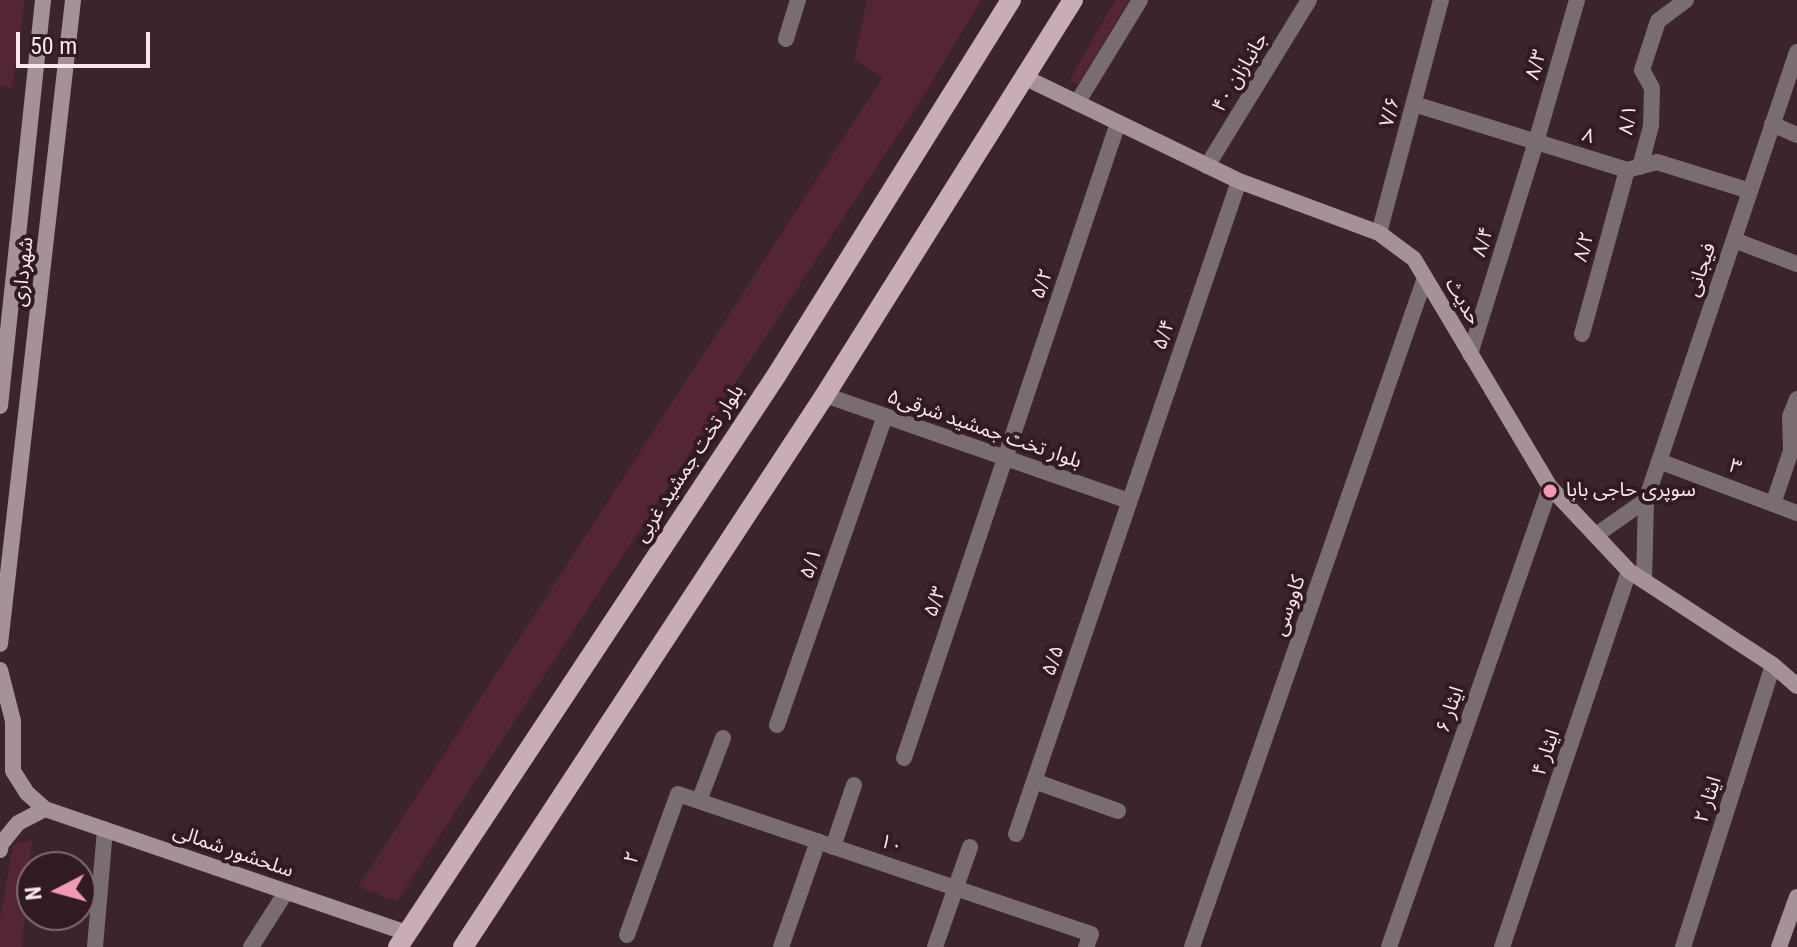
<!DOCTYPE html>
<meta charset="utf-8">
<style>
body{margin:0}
#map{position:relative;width:1797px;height:947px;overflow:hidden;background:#3b242a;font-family:"Roboto Condensed",sans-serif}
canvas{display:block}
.north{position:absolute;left:16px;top:851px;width:80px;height:80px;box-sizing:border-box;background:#311a21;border:2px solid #816c72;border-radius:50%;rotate:264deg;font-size:22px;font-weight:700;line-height:32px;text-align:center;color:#f8e7eb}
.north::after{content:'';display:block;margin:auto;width:28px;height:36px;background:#f19ab2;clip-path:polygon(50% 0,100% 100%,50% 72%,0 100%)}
.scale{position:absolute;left:16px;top:32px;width:134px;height:36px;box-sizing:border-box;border:4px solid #f8e7eb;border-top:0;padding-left:10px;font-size:24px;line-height:28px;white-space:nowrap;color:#f8e7eb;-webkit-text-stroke:6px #311a21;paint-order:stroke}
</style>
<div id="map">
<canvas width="1797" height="947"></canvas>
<div class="north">N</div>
<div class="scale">50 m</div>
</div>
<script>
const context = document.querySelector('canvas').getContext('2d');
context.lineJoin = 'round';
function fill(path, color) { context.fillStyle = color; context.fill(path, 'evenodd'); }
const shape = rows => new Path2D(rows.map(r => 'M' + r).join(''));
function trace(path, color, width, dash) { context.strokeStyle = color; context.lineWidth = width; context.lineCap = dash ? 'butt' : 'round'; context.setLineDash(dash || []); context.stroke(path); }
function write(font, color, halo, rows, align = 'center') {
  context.font = font + ' "Roboto Condensed","Noto Sans Arabic",sans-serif'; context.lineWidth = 8; context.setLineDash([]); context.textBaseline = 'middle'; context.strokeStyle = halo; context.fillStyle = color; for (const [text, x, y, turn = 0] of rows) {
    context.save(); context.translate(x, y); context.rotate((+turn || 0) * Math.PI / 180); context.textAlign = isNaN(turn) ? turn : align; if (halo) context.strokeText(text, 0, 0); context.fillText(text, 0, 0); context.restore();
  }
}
fill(shape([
 [0,0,25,0,12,88,0,85],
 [867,0,981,0,927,90,397,901,358,887,883,77,854,60],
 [1115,0,1129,0,1078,85,1070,80],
 [32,840,22,947,0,947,0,919,13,845]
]), '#542534');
trace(shape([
 [786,39,798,0],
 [1077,103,1140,0],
 [1414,104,1627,170,1657,162,1750,191],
 [1772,124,1797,135],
 [1207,166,1309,0],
 [1640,167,1651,126,1652,88,1642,70,1658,21,1686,0],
 [1379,233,1441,0],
 [1734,240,1797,264],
 [1582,334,1627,170],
 [1470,354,1536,142,1577,0],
 [825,395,1129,501],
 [1659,461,1797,513],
 [1773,504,1791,451,1790,417,1797,399],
 [1596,535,1646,500],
 [1644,581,1646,500,1797,52],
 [777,725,885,416],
 [904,758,1118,123],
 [1034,781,1118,811],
 [699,801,723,738],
 [1016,834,1239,181],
 [833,847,854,785],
 [627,935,678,794,1091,934,1086,947],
 [95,947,105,830],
 [251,947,286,892],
 [781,947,818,841],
 [935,947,970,847],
 [1192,947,1425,278],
 [1389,947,1550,487],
 [1502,947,1629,571],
 [1683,947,1773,665]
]), '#7a6d70', 16);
trace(shape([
 [1026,78,1239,181,1379,233,1414,259,1550,487,1629,571,1773,665,1797,686],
 [0,406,43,0],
 [0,644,73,0],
 [0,670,13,721,13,771,27,793,45,809,18,823,1,844,0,850],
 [45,809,407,933],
 [1779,947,1797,897]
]), '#a69296', 16);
trace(shape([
 [398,947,776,376,1011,0],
 [463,947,825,395,1073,0]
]), '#c8aeb4', 20);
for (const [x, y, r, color] of [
 [1550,491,8,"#f19ab2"]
]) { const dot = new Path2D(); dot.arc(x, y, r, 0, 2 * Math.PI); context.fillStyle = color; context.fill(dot); trace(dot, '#311a21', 3); }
write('20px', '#f8e7eb', '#311a21', [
 ["۸/۳",1537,65,-74],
 ["۴۰ جانبازان",1241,73,-59],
 ["۷/۶",1391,112,-75],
 ["۸/۱",1629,120,-83],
 ["۸",1588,137,17],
 ["۸/۴",1484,242,-73],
 ["۸/۲",1585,247,-75],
 ["فیجانی",1702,270,-71],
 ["شهرداری",24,272,-84],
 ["۵/۲",1043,284,-71],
 ["حدیث",1462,302,60],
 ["۵/۴",1165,335,-71],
 ["بلوار تخت جمشید شرقی۵",984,430,19],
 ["بلوار تخت جمشید غربی",690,464,-57],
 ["۳",1735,468,21],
 ["۵/۱",812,564,-71],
 ["۵/۳",936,602,-71],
 ["کاووسی",1290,606,-71],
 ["۵/۵",1054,661,-71],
 ["ایثار ۶",1451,710,-71],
 ["ایثار ۴",1547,753,-71],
 ["ایثار ۲",1709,800,-72],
 ["۱۰",891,845,19],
 ["سلحشور شمالی",233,852,19],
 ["۲",633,858,-70]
]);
write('20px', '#f8e7eb', '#311a21', [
 ["سوپری حاجی بابا",1566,491]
], 'left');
</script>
